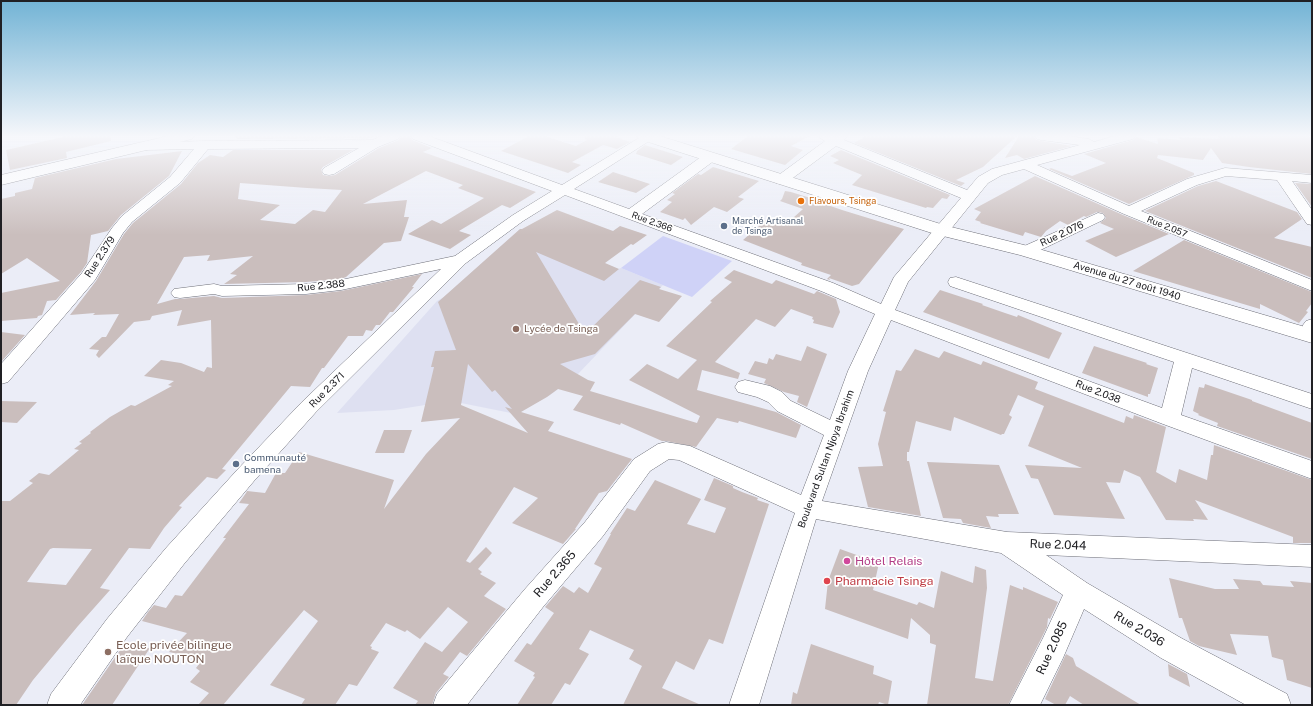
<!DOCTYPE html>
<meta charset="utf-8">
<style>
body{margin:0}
#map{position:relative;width:1313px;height:706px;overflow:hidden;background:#ebedf7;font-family:"Public Sans",sans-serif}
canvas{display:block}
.frame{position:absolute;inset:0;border:2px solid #202024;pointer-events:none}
</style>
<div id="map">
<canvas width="1313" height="706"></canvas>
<div class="frame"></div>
</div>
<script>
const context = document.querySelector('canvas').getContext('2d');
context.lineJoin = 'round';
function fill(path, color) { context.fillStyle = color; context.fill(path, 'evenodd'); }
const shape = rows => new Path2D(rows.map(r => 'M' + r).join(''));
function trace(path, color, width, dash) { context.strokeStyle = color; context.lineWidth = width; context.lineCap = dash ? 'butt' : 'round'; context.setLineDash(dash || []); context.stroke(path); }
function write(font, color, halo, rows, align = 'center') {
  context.font = font + ' "Public Sans",sans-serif'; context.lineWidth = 3.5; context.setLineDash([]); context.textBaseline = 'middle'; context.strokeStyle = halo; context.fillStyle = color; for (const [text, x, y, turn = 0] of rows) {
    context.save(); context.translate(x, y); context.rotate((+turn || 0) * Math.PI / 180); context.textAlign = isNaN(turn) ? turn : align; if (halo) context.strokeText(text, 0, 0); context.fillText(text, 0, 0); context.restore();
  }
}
fill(shape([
 [520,229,618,269,621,268,663,285,578,374,550,395,516,414,461,403,425,405,394,410,337,413,437,301,444,297]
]), '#dee0f1');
fill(shape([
 [663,236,732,261,692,297,621,268]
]), '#cfd2f7');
fill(shape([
 [67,136,111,136,111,141,66,152,67,158,10,170,6,150],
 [235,136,377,136,372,138,237,139],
 [401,136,410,136,412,140,432,148,423,152,536,192,510,208,502,205,459,231,471,235,450,249,408,234,432,220,441,224,484,198,458,188,463,185,426,171,363,204,407,200,404,217,409,217,401,241,384,243,346,277,341,279,306,282,224,284,237,275,230,274,253,256,207,261,210,255,184,257,157,304,175,299,180,299,214,296,222,298,306,295,341,291,422,274,412,287,414,287,393,312,390,312,380,325,376,325,372,331,366,330,363,336,348,336,324,368,322,368,310,387,291,386,222,469,226,470,217,479,207,477,179,506,182,507,164,528,150,549,129,548,100,588,110,590,78,626,33,680,16,705,1,705,1,501,10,501,33,483,29,481,39,473,49,475,79,450,74,449,82,443,79,442,91,433,90,432,110,417,131,405,135,406,172,386,168,385,174,381,144,376,161,360,181,363,204,372,207,367,212,368,211,320,177,326,182,310,152,316,150,320,134,322,99,358,96,355,99,350,89,349,102,337,106,337,119,314,93,315,95,313,70,315,96,281,124,234,133,223,181,184,198,163,210,155,223,157,233,150,353,150,323,167,321,170,323,175,329,176,335,175,379,148,399,140],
 [240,183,307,188,342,190,325,212,313,210,295,224,260,220,280,205,238,199],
 [53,548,92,549,66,585,27,582,50,549],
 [529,136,544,136,576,146,587,140,585,139,585,136,618,136,616,137,630,142,617,149,603,145,572,162,581,165,568,173,501,151],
 [748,136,810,136,791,146,803,150,785,165,731,149],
 [866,136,1017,136,983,167,956,180,965,183,961,186,854,143],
 [1019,136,1034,136,1036,140,1041,141,1072,146,1024,159,1017,155,1005,158],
 [1218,136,1312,137,1312,174,1249,167,1222,163,1211,148,1203,160,1158,155,1157,158,1194,173,1194,175,1129,204,1049,169,1051,168,1072,176,1106,163,1084,154,1133,140,1136,137,1158,144,1157,138,1181,140,1179,137,1220,139],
 [645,145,683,157,671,165,636,154,637,151],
 [841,150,950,195,947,199,942,198,933,208,927,207,926,208,852,185,862,175,833,163,839,160,830,156],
 [182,151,169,176,121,215,108,231,91,235,87,263,81,272,56,300,47,301,42,315,38,316,37,318,1,321,1,293,60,281,27,258,1,274,1,199,15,196,15,193,32,189,35,178,116,159],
 [713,167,759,181,738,197,744,199,727,212,714,207,691,225,685,218,683,220,660,212,672,202,667,200,675,194,672,193,698,174,701,175],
 [613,172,650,184,636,193,598,182],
 [1035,176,1123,215,1169,234,1116,257,1085,241,1114,229,1100,223,1106,218,1103,213,1097,212,1086,217,1084,216,1068,225,1060,221,1046,231,1041,237,1025,232,1023,236,980,223,981,222,975,220,981,212,974,209],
 [1216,181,1297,212,1302,219,1274,238,1312,247,1312,278,1145,211,1198,186],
 [1295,183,1312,184,1312,207],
 [785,191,791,192,820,201,819,202,842,210,904,229,859,284,852,286,829,278,830,280,827,279,831,275,801,265,802,263,743,240,766,220,784,226,803,209,780,201,782,199],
 [557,210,613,231,620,226,647,235,633,245,631,244,605,263,619,269,604,281,536,252,585,334,640,280,661,287,659,289,682,296,659,322,635,314,595,354,560,364,588,380,595,382,590,391,697,423,700,416,629,380,647,364,678,379,697,360,666,346,712,302,710,301,732,282,724,278,734,270,772,284,776,280,814,294,817,291,836,299,840,312,833,328,813,323,814,320,812,319,813,317,791,309,775,327,756,319,715,362,740,373,738,379,702,370,697,390,776,412,801,425,796,438,739,421,738,423,717,418,696,447,666,441,662,441,621,423,620,425,573,410,583,396,558,389,547,397,521,412,554,422,548,431,632,459,607,491,599,493,575,529,576,529,563,544,512,523,538,498,514,487,466,561,470,563,486,547,492,553,478,569,482,572,480,574,496,583,484,596,506,609,467,656,460,652,443,674,449,677,436,693,432,705,415,705,418,701,393,688,425,642,442,652,468,622,448,607,420,639,407,630,405,632,386,623,370,646,372,647,371,649,379,652,357,686,349,684,335,705,301,705,305,699,270,685,318,621,304,610,223,705,198,705,209,693,190,682,200,671,196,668,203,659,169,652,187,633,142,621,148,612,154,605,166,608,175,595,182,596,226,538,223,538,249,504,239,503,246,493,247,491,265,493,276,473,285,473,299,452,394,480,384,509,426,454,460,418,421,422,434,367,431,367,435,351,456,350,438,302,520,229,522,229],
 [468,364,492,392,495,390,512,409,505,407,528,433,461,405],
 [1184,240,1312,292,1312,303,1306,311,1308,312,1299,323,1260,304,1260,309,1133,271],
 [940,290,983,304,982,305,1005,313,1017,317,1018,315,1062,333,1049,359,923,312],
 [1,332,25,335,1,362],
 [807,346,827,354,807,407,797,402,799,396,784,392,764,383,766,379,748,374,755,361,767,364,769,358,773,360,776,354,801,361],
 [1094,346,1147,363,1146,364,1158,368,1150,394,1148,394,1148,397,1082,373],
 [915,349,939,358,944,351,981,365,983,361,1038,382,1035,389,1124,423,1126,416,1133,419,1134,415,1166,427,1156,472,1176,483,1179,469,1207,480,1211,455,1213,455,1214,445,1312,480,1312,543,1293,543,1293,537,1195,500,1208,520,1193,519,1194,521,1166,520,1140,477,1124,470,1120,483,1106,482,1125,519,1054,515,1038,479,1031,478,1025,465,1082,468,1028,446,1044,406,1018,395,1009,415,1012,417,1004,434,1002,434,1001,435,954,417,951,431,916,421,909,452,907,452,907,461,909,461,921,516,868,507,858,467,883,466,878,444,886,412,883,411,896,370,901,371],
 [1205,384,1252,400,1252,401,1312,423,1312,459,1217,426,1218,423,1198,415,1199,414,1193,411,1199,387,1204,388],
 [1,401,37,402,17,423,1,422],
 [384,430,412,430,404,453,375,453],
 [927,462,999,465,1019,514,998,514,999,517,986,516,991,528,963,523,961,519,943,518],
 [714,478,733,486,733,488,742,492,758,498,757,500,769,504,723,644,709,639,694,670,676,661,662,688,701,705,623,705,642,666,629,659,634,650,590,630,579,649,589,654,570,685,565,683,551,705,517,705,535,677,533,676,535,673,514,661,527,643,531,645,554,613,545,607,563,586,574,593,579,587,588,593,602,568,594,564,611,534,610,534,627,508,635,511,655,480,701,499,687,524,715,533,726,508,704,500],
 [840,549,879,563,873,590,917,605,919,602,934,608,941,571,973,583,975,566,986,570,987,588,975,678,993,681,1010,585,1023,590,1023,587,1058,602,1050,619,1048,618,1047,627,1008,705,927,705,936,645,930,643,930,635,911,618,908,639,825,609,828,581],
 [1169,578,1215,589,1239,589,1233,579,1260,581,1263,585,1294,587,1290,581,1312,583,1312,688,1287,680,1283,660,1272,657,1268,636,1230,634,1237,655,1199,646,1190,641,1182,618,1179,618],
 [811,644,874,666,873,674,892,681,888,705,879,702,878,705,791,705,793,692,797,694],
 [123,646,150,648,112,705,82,705],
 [1066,654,1073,658,1076,666,1141,705,1084,705,1070,696,1065,705,1056,705,1045,699],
 [1168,664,1187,674,1190,687,1169,676]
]), '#cabebd');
const minor = shape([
 [382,136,400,136,398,139,378,147,334,174,329,175,324,174,322,171,324,168,359,148,208,149,180,183,132,222,123,233,95,280,8,382,1,384,1,364,82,273,112,228,122,216,170,177,194,149,145,150,141,149,139,146,141,143,205,141,372,140,382,136],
 [411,136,429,136,562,185,642,136,657,136,574,189,629,209,705,154,715,154,716,157,715,160,642,214,833,283,881,304,894,277,961,198,836,146,786,183,781,184,776,183,774,180,776,177,825,141,817,136,848,136,844,140,967,190,978,177,992,169,1080,145,1041,140,1037,139,1035,136,1068,136,1089,139,1094,142,1114,136,1135,136,1133,139,1037,165,1129,206,1187,179,1225,168,1312,175,1312,183,1292,181,1312,210,1312,225,1307,224,1277,180,1226,176,1197,185,1141,211,1312,280,1312,291,1124,214,1024,169,1002,175,988,183,908,282,895,310,1162,408,1174,362,950,286,948,282,950,278,956,277,1312,394,1312,409,1192,368,1181,415,1312,461,1312,479,1163,424,891,320,868,371,822,501,1007,532,1312,545,1312,567,1046,555,1087,583,1181,638,1287,694,1291,705,1246,705,1161,658,1084,609,1063,658,1040,705,1009,705,1043,638,1063,595,1001,553,816,519,759,705,729,705,795,513,679,460,669,459,650,471,603,536,543,607,467,705,433,705,437,694,525,589,585,522,634,459,658,444,666,442,690,446,801,495,824,435,777,411,768,402,757,397,738,392,735,387,738,382,745,380,770,386,782,392,791,401,830,420,848,371,875,314,821,291,565,195,523,221,466,263,316,412,254,481,184,564,127,637,80,705,47,705,51,694,107,619,166,548,238,469,302,402,441,269,341,290,306,294,222,296,214,294,180,298,174,297,171,293,174,289,214,284,222,286,306,284,341,280,455,256,513,215,552,191,413,139,411,136],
 [1098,213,1103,214,1105,217,1103,220,1032,254,1026,256,1020,254,1018,251,1020,248,1098,213],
 [1312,319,1312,340,1302,339,1300,335,1303,325,1306,321,1312,319]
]);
const major = shape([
 [168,136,194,136,192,139,1,185,1,175,168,136],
 [637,136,660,136,947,226,1032,247,1312,329,1312,343,1020,255,935,234,639,139,637,136]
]);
trace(minor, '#6d6e77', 1);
trace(major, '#6d6e77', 1);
fill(minor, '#fff');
fill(major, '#fff');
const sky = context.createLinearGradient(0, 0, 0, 235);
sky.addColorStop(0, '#72b3d5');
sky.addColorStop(0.58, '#f6f7fb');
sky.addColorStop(1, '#f6f7fb00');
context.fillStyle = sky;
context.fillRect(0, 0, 1313, 235);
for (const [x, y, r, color] of [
 [801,201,4,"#e8710a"],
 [724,226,4,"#5c6f8a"],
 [516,329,4,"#8d6e63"],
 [236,464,4,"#5c6f8a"],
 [847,561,4,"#d1479c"],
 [827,581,4,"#e0444e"],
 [108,652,4,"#8d6e63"]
]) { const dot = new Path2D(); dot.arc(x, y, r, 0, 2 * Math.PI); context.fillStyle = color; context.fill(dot); trace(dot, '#fff', 1.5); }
write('9px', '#c56008', '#fff', [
 ["Flavours, Tsinga",809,201]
], 'left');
write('9px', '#4e5e75', '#fff', [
 ["Marché Artisanal",732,221],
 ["de Tsinga",732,231]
], 'left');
write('9px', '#202024', '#fff', [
 ["Rue 2.366",652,222,20],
 ["Rue 2.057",1167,227,22]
]);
write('10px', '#202024', '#fff', [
 ["Rue 2.076",1062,234,-25],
 ["Rue 2.379",100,257,-57],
 ["Avenue du 27 août 1940",1127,281,17],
 ["Rue 2.388",321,286,-6],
 ["Rue 2.371",327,390,-45],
 ["Rue 2.038",1098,392,21],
 ["Boulevard Sultan Njoya Ibrahim",826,459,-70]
]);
write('10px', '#785e54', '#fff', [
 ["Lycée de Tsinga",524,329]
], 'left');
write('10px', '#4e5e75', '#fff', [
 ["Communauté",244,458],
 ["bamena",244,470]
], 'left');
write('12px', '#202024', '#fff', [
 ["Rue 2.044",1058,545,2],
 ["Rue 2.365",555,574,-49],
 ["Rue 2.036",1139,629,31],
 ["Rue 2.085",1052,648,-65]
]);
write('12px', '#b23c85', '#fff', [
 ["Hôtel Relais",855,561]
], 'left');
write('12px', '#be3a42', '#fff', [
 ["Pharmacie Tsinga",835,581]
], 'left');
write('12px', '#785e54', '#fff', [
 ["Ecole privée bilingue",116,645],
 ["laïque NOUTON",116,659]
], 'left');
</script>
